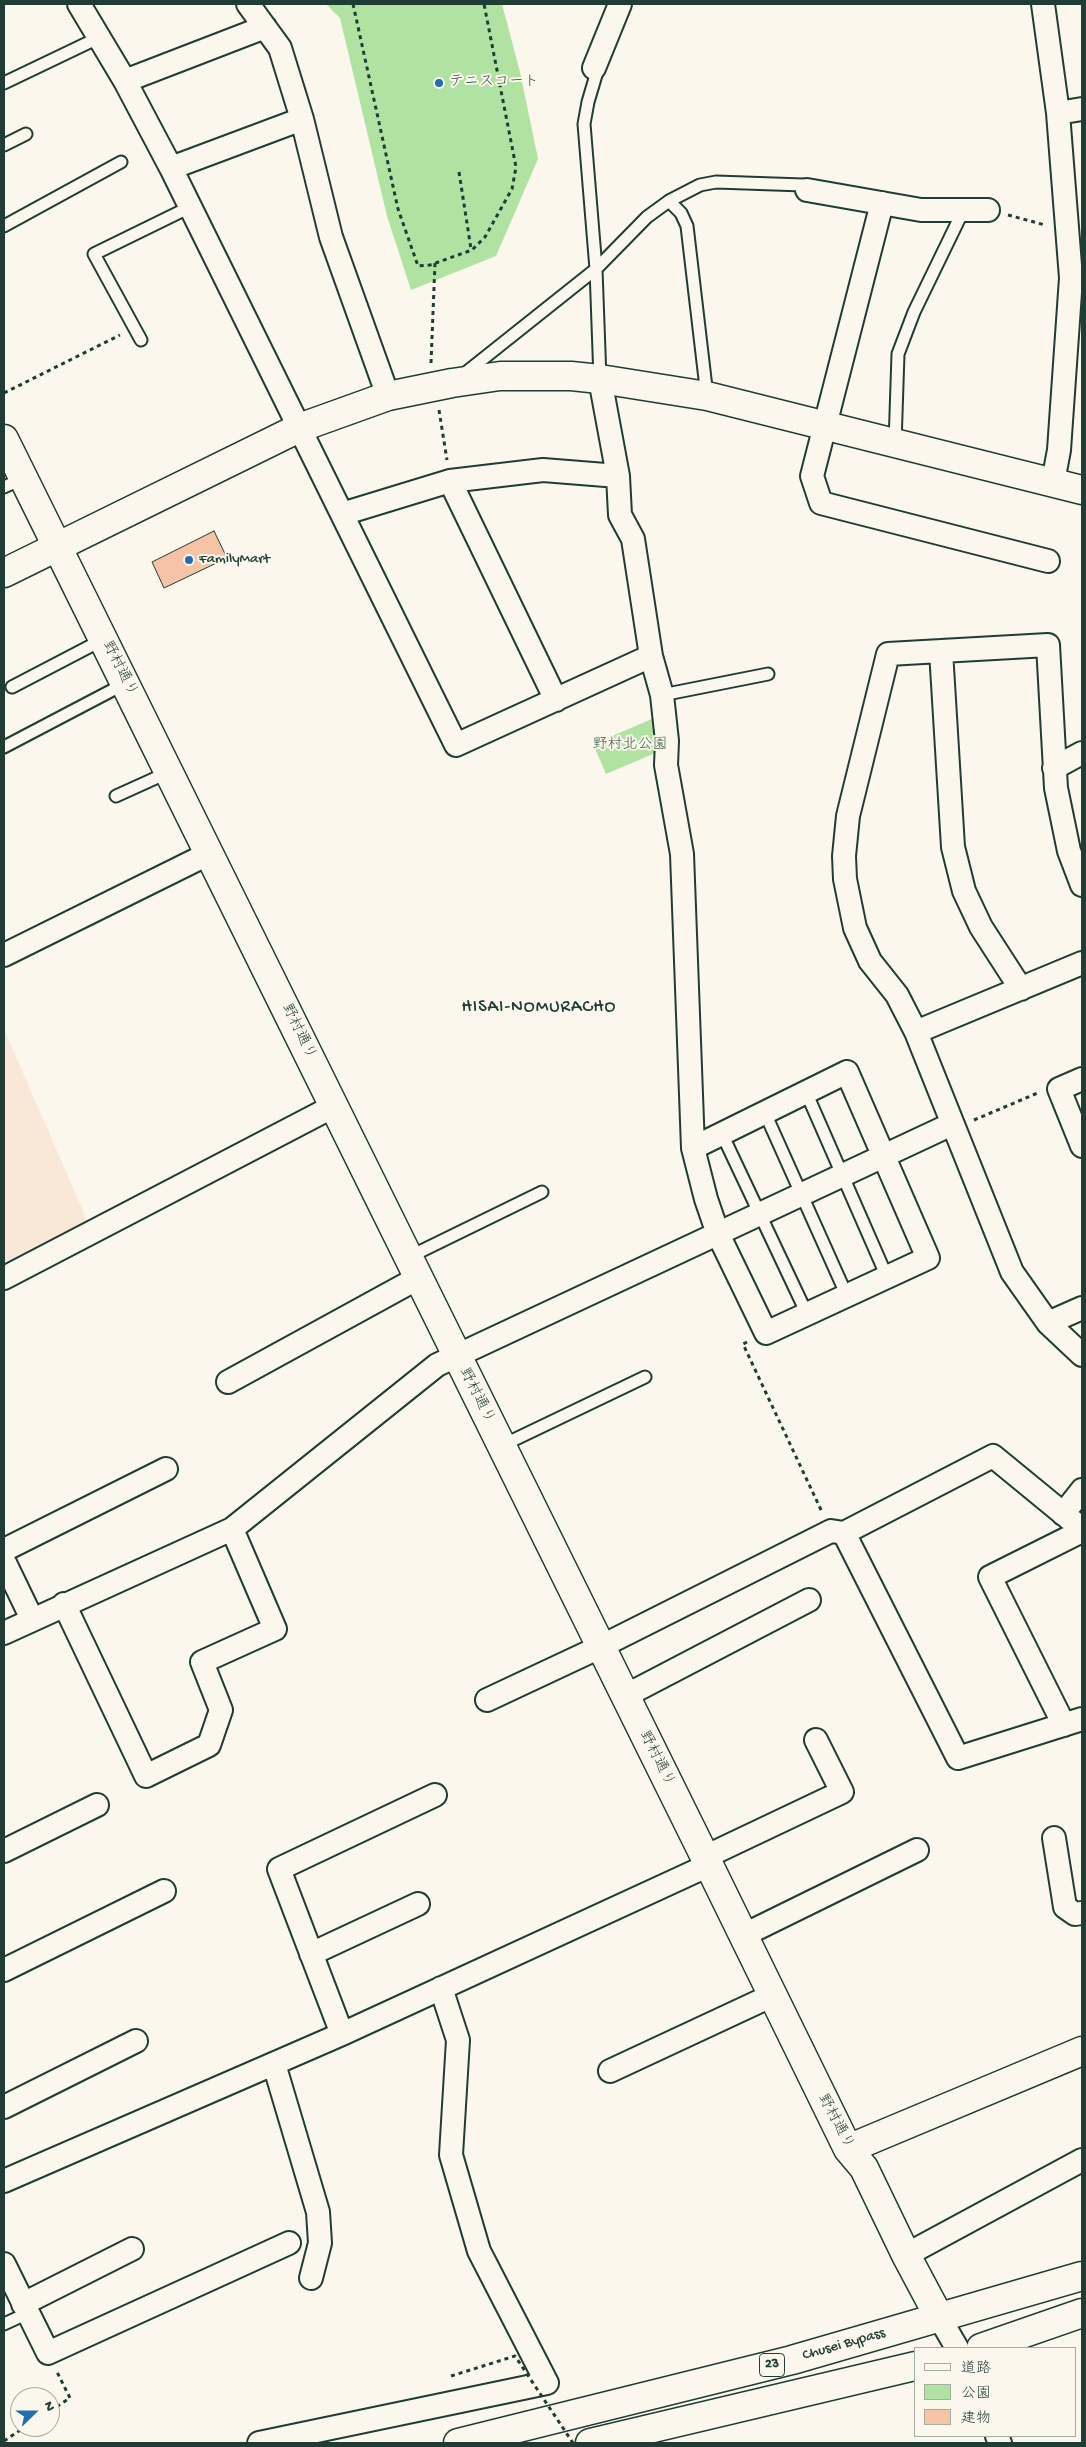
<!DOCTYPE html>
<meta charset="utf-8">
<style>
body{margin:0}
#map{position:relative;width:1086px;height:2447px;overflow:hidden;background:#fbf7ec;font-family:"Gochi Hand","Klee One",sans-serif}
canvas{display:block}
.frame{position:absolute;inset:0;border:5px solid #1f3d34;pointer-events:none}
.legend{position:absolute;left:914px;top:2347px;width:162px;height:90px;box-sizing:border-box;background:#fbf7ec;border:1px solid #a3ada2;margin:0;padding:6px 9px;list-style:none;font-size:15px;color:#1f3d34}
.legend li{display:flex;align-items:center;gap:10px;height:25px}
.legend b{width:25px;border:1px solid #a3ada2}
.north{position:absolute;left:10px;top:2387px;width:50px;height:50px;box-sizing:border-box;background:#fbf7ec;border:1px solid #a3ada2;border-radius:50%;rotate:68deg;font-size:14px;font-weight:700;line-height:20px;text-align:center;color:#1f3d34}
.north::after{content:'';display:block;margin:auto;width:18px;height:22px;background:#1f6fb2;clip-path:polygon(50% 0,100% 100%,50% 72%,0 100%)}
</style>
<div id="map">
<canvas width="1086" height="2447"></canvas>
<div class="frame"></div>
<ul class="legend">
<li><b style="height:6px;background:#fbf7ec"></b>道路</li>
<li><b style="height:14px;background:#b0e2a2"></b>公園</li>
<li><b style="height:14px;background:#f5c3a5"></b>建物</li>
</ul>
<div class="north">N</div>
</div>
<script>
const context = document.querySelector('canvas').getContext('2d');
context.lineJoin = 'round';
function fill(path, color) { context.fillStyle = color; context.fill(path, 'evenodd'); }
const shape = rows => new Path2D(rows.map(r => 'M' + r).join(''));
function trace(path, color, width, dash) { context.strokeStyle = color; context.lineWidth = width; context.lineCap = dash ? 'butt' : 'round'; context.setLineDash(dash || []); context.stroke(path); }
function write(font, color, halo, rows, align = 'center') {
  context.font = font + ' "Gochi Hand","Klee One",sans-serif'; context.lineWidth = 4; context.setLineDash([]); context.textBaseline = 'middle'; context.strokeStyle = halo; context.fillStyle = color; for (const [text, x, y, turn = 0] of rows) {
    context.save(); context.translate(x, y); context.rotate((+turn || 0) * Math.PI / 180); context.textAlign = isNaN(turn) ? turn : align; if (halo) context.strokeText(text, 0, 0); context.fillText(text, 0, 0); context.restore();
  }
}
fill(shape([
 [4,1029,89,1225,4,1270]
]), '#f9e7d7');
fill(shape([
 [326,4,502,4,520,72,538,159,496,256,411,290,387,216,340,18],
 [659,716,660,751,606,774,593,744]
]), '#b0e2a2');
const building = shape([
 [214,531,227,558,164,588,152,562,214,531]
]);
fill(building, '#f5c3a5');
trace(building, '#1f3d34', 1);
const service = shape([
 [594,68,596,75,588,102,584,124,596,269,600,379],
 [4,83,98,38],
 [4,145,26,134],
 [669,201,681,213,687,226,707,396],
 [4,226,121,162],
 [141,340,94,254,190,207],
 [464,374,596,269,647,217,669,201,700,185,716,182,803,185,807,190],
 [895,444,898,354,914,312,963,211],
 [4,487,24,478],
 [12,687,104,639],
 [662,695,768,674],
 [4,747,126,683],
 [116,796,169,772],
 [806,1092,887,1277],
 [765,1113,847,1296],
 [722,1134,807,1314],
 [409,1257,542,1192],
 [501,1446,645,1377],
 [4,2324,28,2313]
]);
const minor = shape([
 [79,4,125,81,171,168,456,745,651,656],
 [248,4,280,48,302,119,331,237,388,396],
 [1043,4,1058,113,1071,278,1059,450,1053,482],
 [594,68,620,4],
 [125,81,265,27],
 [1058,113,1082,109],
 [171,168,302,119],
 [807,190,921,210,988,210],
 [882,203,812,476,821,503,1048,561],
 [600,379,618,476,620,515,633,539,651,656,662,695,667,741,666,765,682,854,693,1148],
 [450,481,556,700],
 [342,514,450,481,543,470,618,476],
 [941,651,953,847,964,891,981,927,1021,989],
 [1054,768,1082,753],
 [1082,885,1069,851,1056,788,1048,645,888,654,848,816,844,856,845,879,855,928,870,961,897,995,916,1032,1012,1272,1048,1323,1082,1355],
 [4,955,210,853],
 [916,1032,1082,963],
 [847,1072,928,1258,766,1333,718,1234,706,1199,693,1148,847,1072],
 [1082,1079,1059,1089,1082,1146],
 [4,1278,334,1106],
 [1048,1323,1082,1308],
 [228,1382,418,1278],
 [1063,1514,1082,1490],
 [1082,1529,993,1456,844,1533,958,1758,1082,1719],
 [4,1550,166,1469],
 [4,1561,32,1619],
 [64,1604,146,1776,209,1745,221,1710,202,1662,275,1629,232,1529],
 [4,1633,232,1529,437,1365,952,1124],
 [625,1696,809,1600],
 [487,1700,600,1647,831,1531,844,1533],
 [1064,1725,990,1577,1082,1531],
 [1054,1838,1065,1907,1075,1914,1082,1913],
 [4,1851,97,1805],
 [705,1857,842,1792,816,1740],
 [744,1935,917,1850],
 [311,1954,418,1904],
 [4,1970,164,1891],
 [342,2034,279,1869,435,1795],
 [274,2064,318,2212,320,2243,311,2278],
 [610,2071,773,1995],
 [4,2107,136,2041],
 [4,2181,342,2034,709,1865],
 [906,2255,1082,2160],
 [4,2264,48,2353,289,2243],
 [23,2304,132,2249],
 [939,2317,957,2348],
 [997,2436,1000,2443],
 [259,2443,547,2383,479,2251,451,2155,458,2040,441,1988]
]);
const tertiary = shape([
 [4,439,705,1857,848,2149,864,2168,906,2255,939,2317],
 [4,573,299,428,388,396,452,383,500,376,571,376,600,379,707,396,1082,490],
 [848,2149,1082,2051]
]);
const trunk = shape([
 [981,2348,1082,2313],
 [458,2443,792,2360,1082,2276],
 [590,2443,915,2366]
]);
trace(service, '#1f3d34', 15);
trace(minor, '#1f3d34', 26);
trace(tertiary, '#1f3d34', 31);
trace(trunk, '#1f3d34', 31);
trace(shape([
 [353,4,398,209,418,266,430,265,472,250,485,237,512,189,516,167,484,4],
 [459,172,471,249],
 [1008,215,1045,225],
 [431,363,435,263],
 [4,393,120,335],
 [439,410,447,460],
 [974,1120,1040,1092],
 [747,1342,743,1344,822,1512],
 [50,2411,70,2398,56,2370],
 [4,2441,25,2427]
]), '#1f3d34', 3, [4, 4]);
trace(service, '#fbf7ec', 11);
trace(minor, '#fbf7ec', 22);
trace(tertiary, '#fbf7ec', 28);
trace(trunk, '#fbf7ec', 28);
trace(shape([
 [451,2376,515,2356,573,2443]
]), '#1f3d34', 3, [4, 4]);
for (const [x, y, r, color] of [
 [439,83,5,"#1f6fb2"],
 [189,560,5,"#1f6fb2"]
]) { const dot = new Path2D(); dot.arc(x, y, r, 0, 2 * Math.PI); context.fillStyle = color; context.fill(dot); trace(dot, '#fbf7ec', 2); }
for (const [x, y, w] of [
 [772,2365,25]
]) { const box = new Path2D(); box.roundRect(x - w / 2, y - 11.5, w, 23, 4); context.fillStyle = '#fbf7ec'; context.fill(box); trace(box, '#1f3d34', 1); }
write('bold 14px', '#1f3d34', null, [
 ["23",772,2365]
]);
write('15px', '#1f3d34', '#fbf7ec', [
 ["テニスコート",449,83],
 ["FamilyMart",199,560]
], 'left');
write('15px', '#1f3d34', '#fbf7ec', [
 ["野村通り",119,669,63],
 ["野村通り",298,1032,64],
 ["野村通り",476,1396,63],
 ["野村通り",656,1759,63],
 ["野村通り",835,2122,62],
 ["Chusei Bypass",844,2345,-16]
]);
write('15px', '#3c5e4a', '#fbf7ec', [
 ["野村北公園",630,746]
]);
context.letterSpacing = '1px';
write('18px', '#1f3d34', '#fbf7ec', [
 ["HISAI-NOMURACHO",539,1008]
]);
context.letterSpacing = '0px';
</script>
